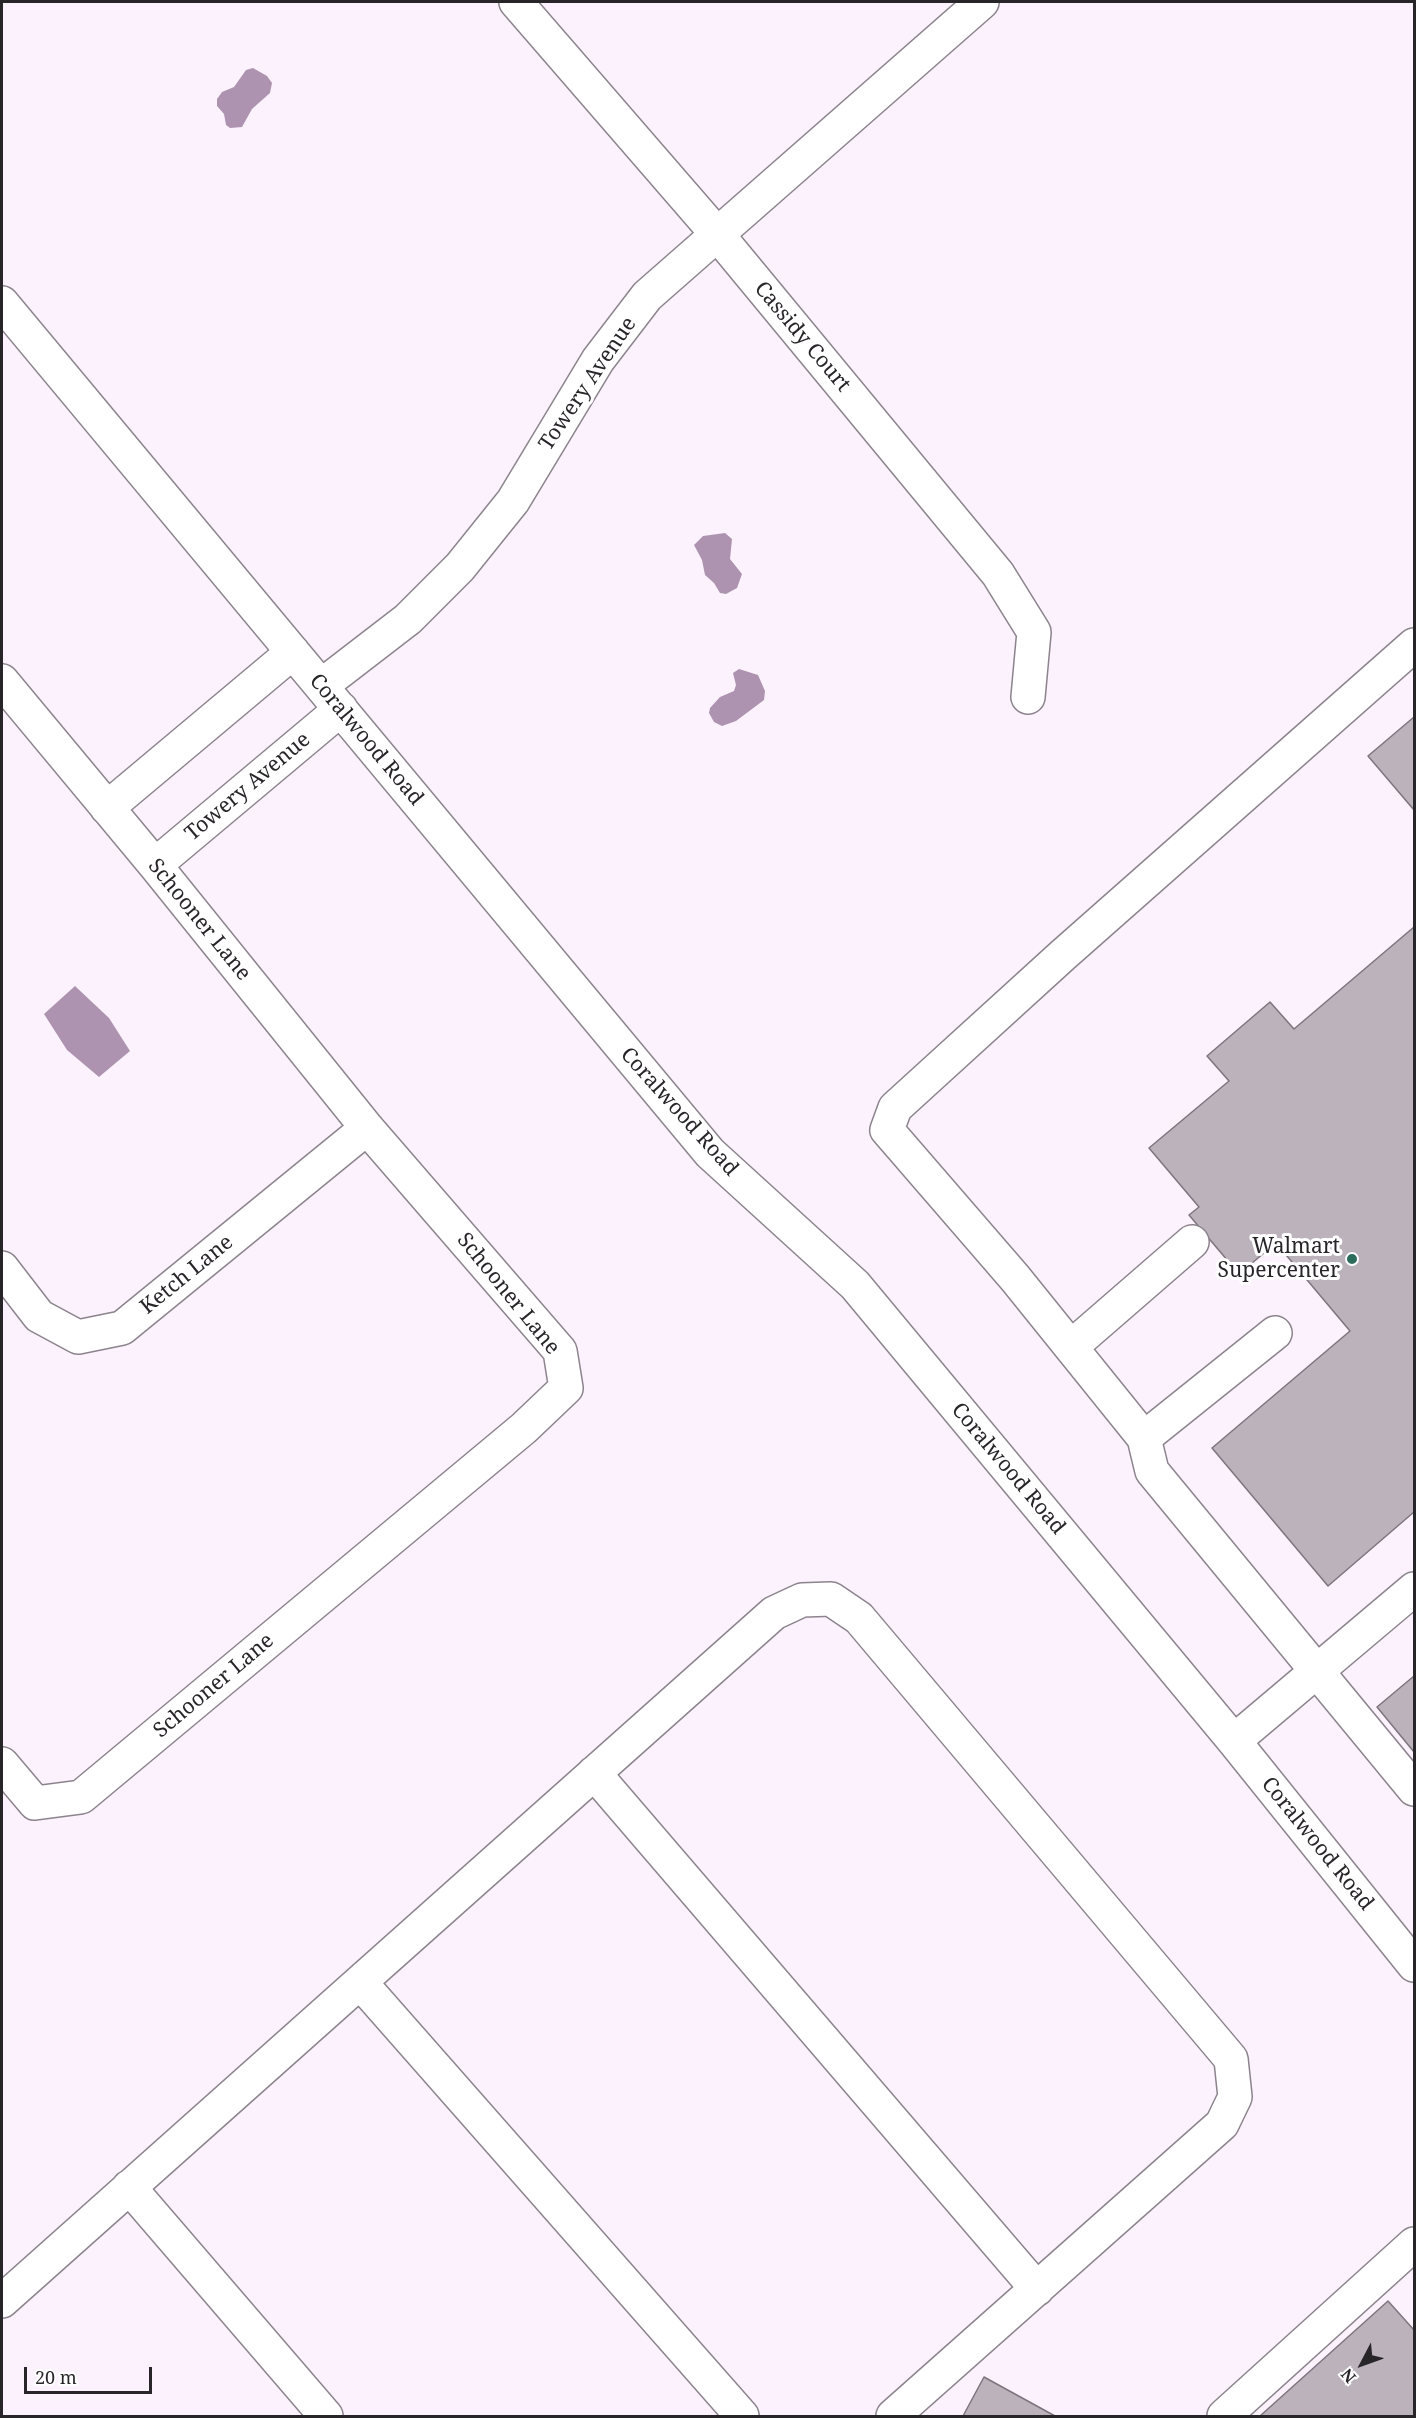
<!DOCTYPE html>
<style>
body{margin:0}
#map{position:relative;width:1416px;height:2418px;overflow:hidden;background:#fcf2fd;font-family:"Noto Serif",serif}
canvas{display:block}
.frame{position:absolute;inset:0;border:3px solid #282529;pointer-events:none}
.north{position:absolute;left:1332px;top:2334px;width:60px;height:60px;-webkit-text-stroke:4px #fff;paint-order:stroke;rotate:229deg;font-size:16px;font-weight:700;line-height:24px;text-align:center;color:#282529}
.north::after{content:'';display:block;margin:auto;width:21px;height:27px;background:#282529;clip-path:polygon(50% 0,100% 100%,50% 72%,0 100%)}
.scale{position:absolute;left:24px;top:2367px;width:128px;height:27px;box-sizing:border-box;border:3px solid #282529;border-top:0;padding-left:8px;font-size:18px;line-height:21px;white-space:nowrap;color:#282529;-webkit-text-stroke:4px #fff;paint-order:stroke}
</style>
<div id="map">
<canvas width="1416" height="2418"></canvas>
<div class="frame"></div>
<div class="north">N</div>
<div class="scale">20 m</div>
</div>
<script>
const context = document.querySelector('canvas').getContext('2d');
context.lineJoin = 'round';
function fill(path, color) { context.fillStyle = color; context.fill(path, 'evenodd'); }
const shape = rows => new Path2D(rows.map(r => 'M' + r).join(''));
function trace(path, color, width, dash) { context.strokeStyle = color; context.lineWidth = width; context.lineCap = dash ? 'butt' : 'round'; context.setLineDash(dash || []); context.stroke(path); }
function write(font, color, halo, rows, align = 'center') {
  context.font = font + ' "Noto Serif",serif'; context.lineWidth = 6; context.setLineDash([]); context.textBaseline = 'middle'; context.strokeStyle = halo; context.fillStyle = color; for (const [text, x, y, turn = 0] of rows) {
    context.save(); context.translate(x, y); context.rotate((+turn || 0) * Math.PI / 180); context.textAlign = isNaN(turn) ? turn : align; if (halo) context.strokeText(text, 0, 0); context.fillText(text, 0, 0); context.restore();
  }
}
fill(shape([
 [253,68,267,76,272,83,270,93,252,109,242,127,230,128,226,125,224,114,217,106,217,99,222,92,234,87,246,70],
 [725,533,732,539,730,559,742,574,737,588,726,594,720,593,714,583,705,575,702,560,694,545,703,536],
 [739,669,758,675,765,691,764,700,736,721,722,726,714,722,709,713,710,708,720,697,734,691,736,685,733,673],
 [75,986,109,1018,130,1051,99,1077,67,1050,44,1014]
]), '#ad93b0');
const building = shape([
 [1414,717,1414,810,1368,756,1414,717],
 [1414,927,1414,1512,1328,1586,1212,1448,1350,1331,1276,1243,1239,1274,1189,1215,1199,1207,1149,1148,1229,1081,1207,1056,1270,1002,1294,1029,1414,927],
 [1414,1676,1414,1752,1377,1707,1414,1676],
 [1388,2301,1414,2330,1414,2416,1260,2416,1388,2301],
 [984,2377,1055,2416,963,2416,984,2377]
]);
fill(building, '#bbb2bc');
trace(building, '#7d757e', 1.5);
const minor = shape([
 [516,2,717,234,998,574,1034,632,1028,697],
 [2,303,710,1153,855,1285,1234,1741,1414,1965],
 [1414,645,1063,955,895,1108,887,1130,1015,1278,1144,1438,1152,1471,1414,1789],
 [2,681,155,865,367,1128,560,1351,566,1388,524,1428,81,1797,35,1803,2,1764],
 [321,686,408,619,460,567,513,501,598,360,647,296,982,2],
 [107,808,293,652],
 [155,865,341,709],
 [2,1268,39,1316,78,1337,122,1328,367,1128],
 [1071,1347,1192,1242],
 [1144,1438,1275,1333],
 [1234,1741,1414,1589],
 [594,1773,1037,2289],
 [360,1982,742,2416],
 [129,2187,326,2416],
 [2,2301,774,1613,802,1600,831,1599,859,1618,1231,2059,1235,2097,1222,2124,893,2416],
 [1224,2416,1414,2244]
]);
trace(minor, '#8c848d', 36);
trace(minor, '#fff', 33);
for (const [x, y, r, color] of [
 [1352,1259,6,"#2b6c5b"]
]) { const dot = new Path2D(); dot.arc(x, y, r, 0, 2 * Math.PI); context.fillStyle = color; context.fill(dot); trace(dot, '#fff', 2); }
write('21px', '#282529', '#fff', [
 ["Cassidy Court",802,337,50],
 ["Towery Avenue",588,384,-56],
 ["Coralwood Road",366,740,50],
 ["Towery Avenue",248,787,-40],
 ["Schooner Lane",199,920,51],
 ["Coralwood Road",679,1112,48],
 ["Ketch Lane",187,1275,-39],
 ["Schooner Lane",508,1294,51],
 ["Coralwood Road",1008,1469,50],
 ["Schooner Lane",214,1686,-40],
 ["Coralwood Road",1317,1844,51]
]);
write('21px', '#282529', '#fff', [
 ["Walmart",1340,1247],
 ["Supercenter",1340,1271]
], 'right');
</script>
